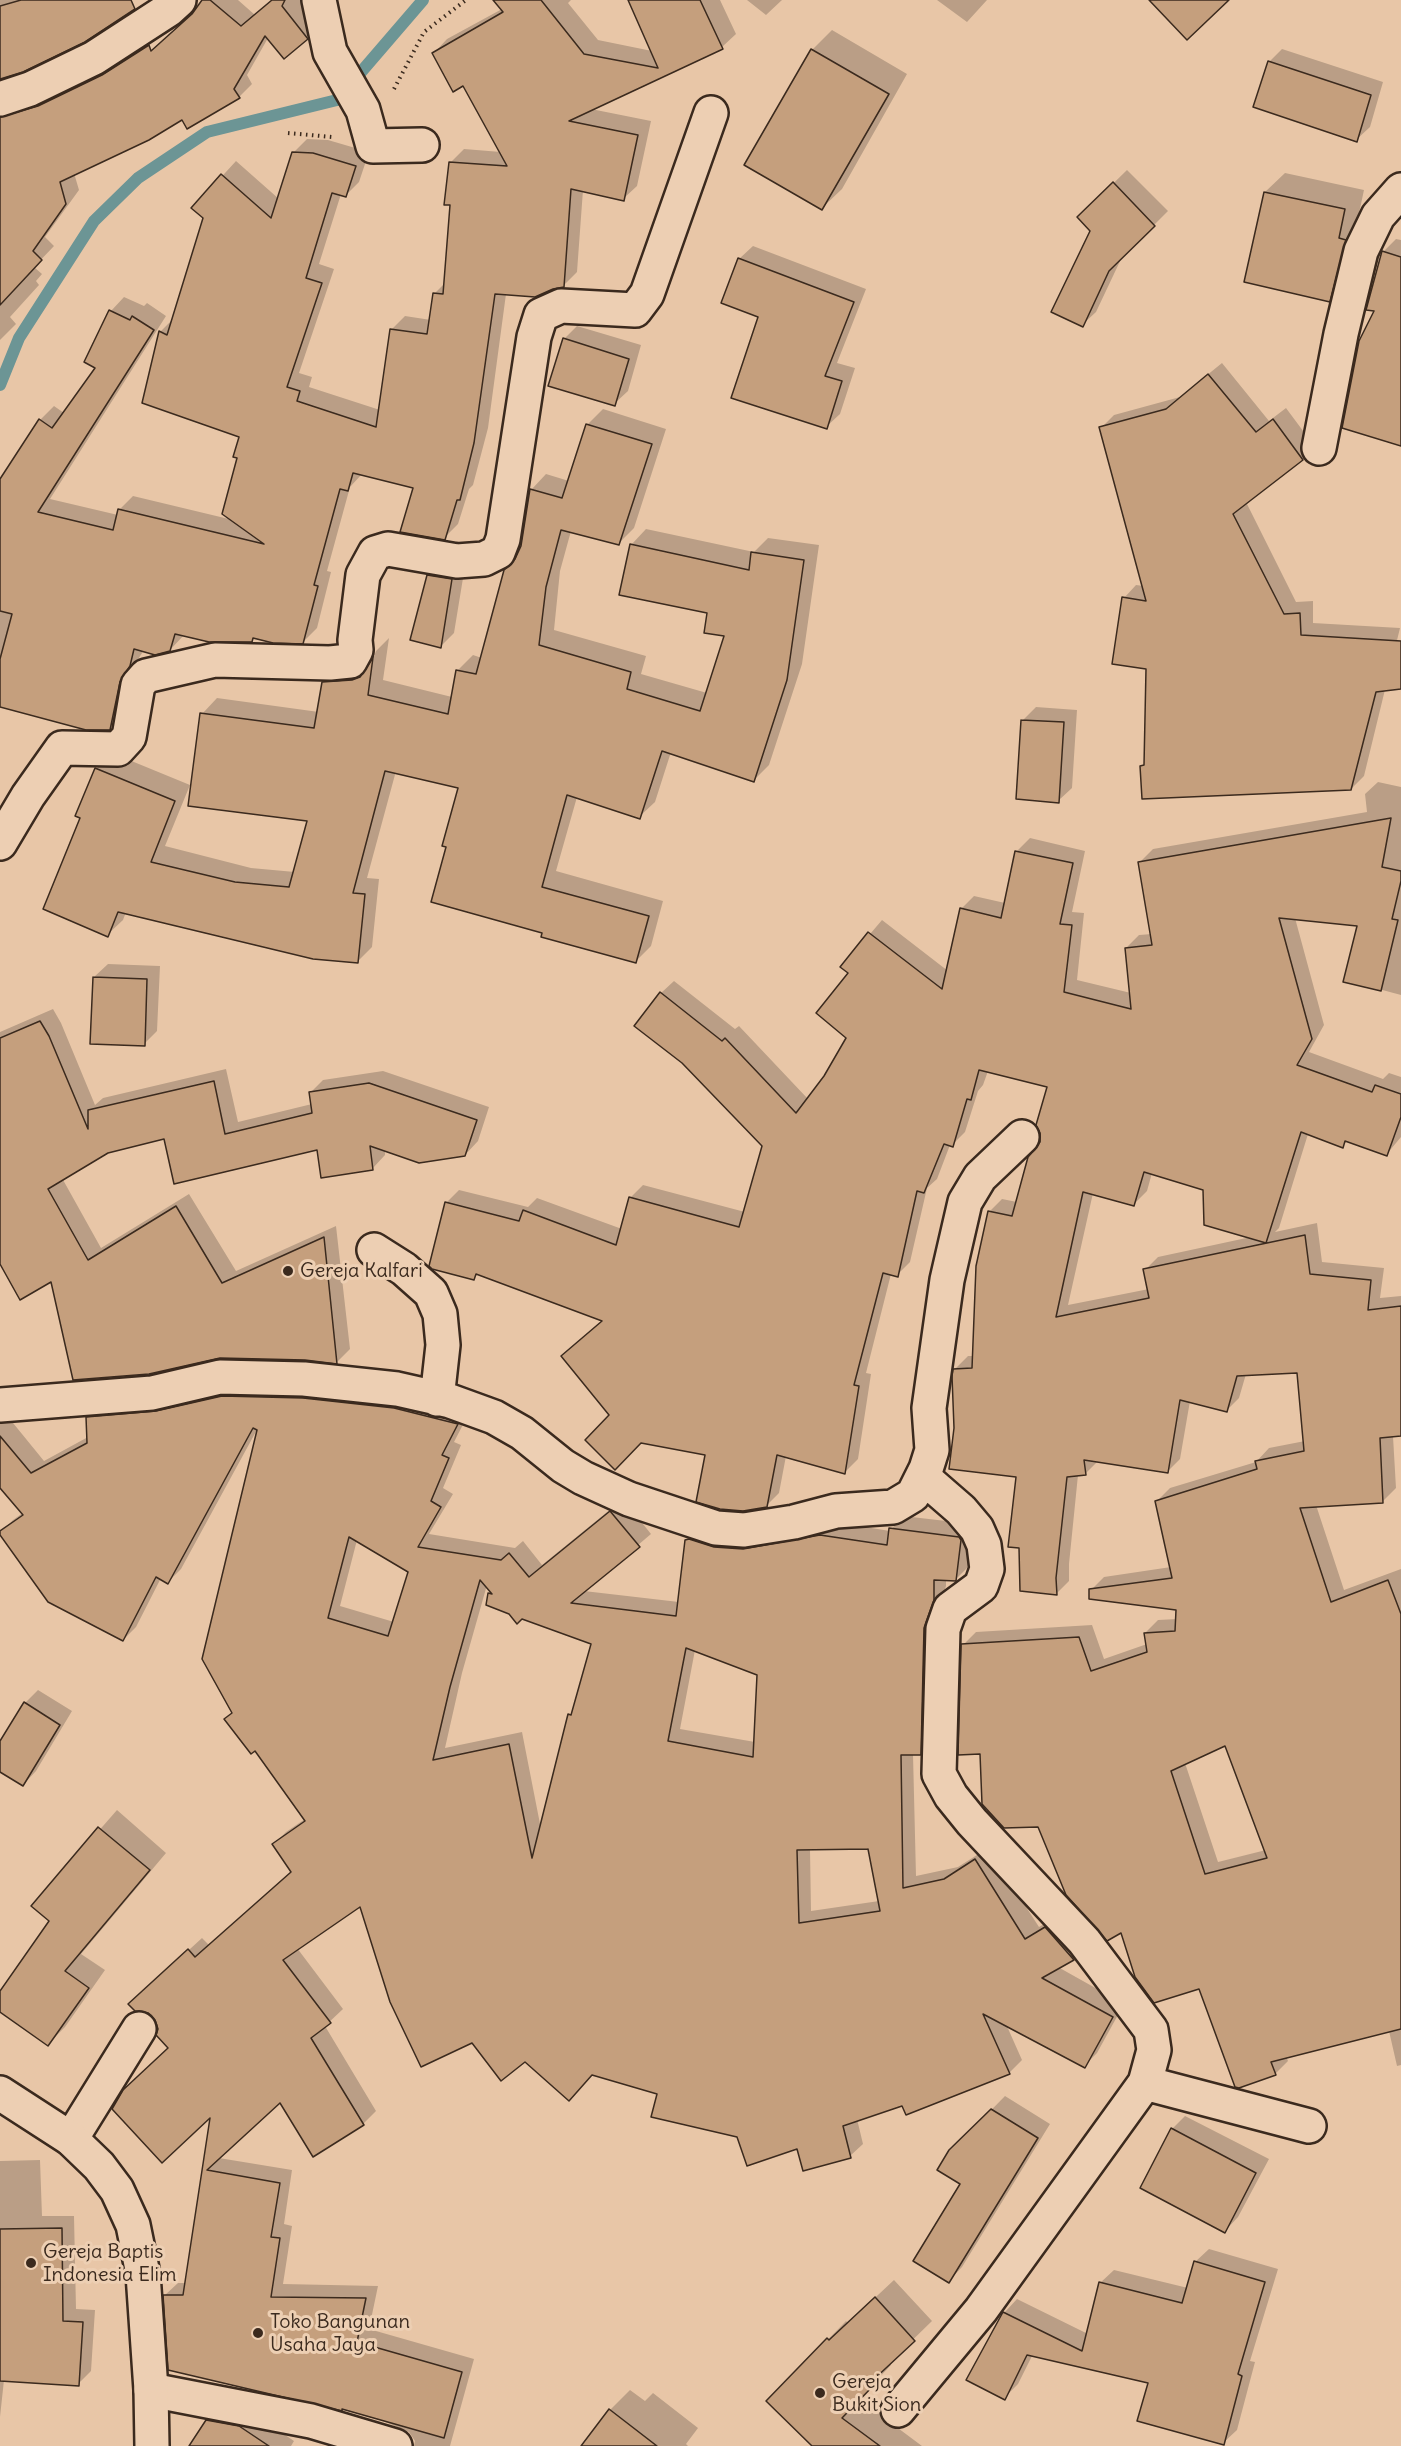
<!DOCTYPE html>
<style>
body{margin:0}
canvas{display:block;background:#e8c6a7}
</style>
<canvas width="1401" height="2446"></canvas>
<script>
const context = document.querySelector('canvas').getContext('2d');
context.lineJoin = 'round';
function fill(path, color) { context.fillStyle = color; context.fill(path, 'evenodd'); }
const shape = rows => new Path2D(rows.map(r => 'M' + r).join(''));
function trace(path, color, width, dash) { context.strokeStyle = color; context.lineWidth = width; context.lineCap = dash ? 'butt' : 'round'; context.setLineDash(dash || []); context.stroke(path); }
function write(font, color, halo, rows, align = 'center') {
  context.font = font + ' Delius,sans-serif'; context.lineWidth = 6; context.setLineDash([]); context.textBaseline = 'middle'; context.strokeStyle = halo; context.fillStyle = color; for (const [text, x, y, turn = 0] of rows) {
    context.save(); context.translate(x, y); context.rotate((+turn || 0) * Math.PI / 180); context.textAlign = isNaN(turn) ? turn : align; if (halo) context.strokeText(text, 0, 0); context.fillText(text, 0, 0); context.restore();
  }
}
fill(shape([
 [0,0,129,0,0,68],
 [205,0,238,0,255,15,272,0,300,0,320,25,284,57,268,38,247,75,252,84,239,97,183,118,74,173,79,190,45,237,54,246,34,267,42,274,36,281,39,285,10,317,16,324,0,340,0,128,26,111,39,98,70,84,47,117,61,143],
 [495,0,571,0,568,3,598,40,652,51,629,0,720,0,736,34,722,47,591,109,651,121,637,186,623,199,583,190,577,272,563,286,506,294,488,428,473,485,469,489,458,524,444,538,415,487,362,474,350,487,327,571,331,572,317,628,303,642,256,637,252,641,184,635,170,650,144,650,133,667,123,715,109,729,0,705,0,487,40,420,54,406,64,413,97,367,86,361,111,311,124,297,144,306,147,303,166,316,50,499,118,515,119,510,133,496,233,520,241,436,144,402,161,331,174,318,204,218,193,208,236,161,279,199,293,153,307,139,328,140,369,152,359,182,346,195,341,194,319,264,334,269,299,373,312,377,309,387,380,410,391,330,405,316,431,320,434,294,445,283,451,204,450,163,464,149,501,152,464,84,434,53,447,39,502,9],
 [747,0,782,0,766,15],
 [937,0,987,0,967,22],
 [832,30,907,74,842,189,822,208,812,50],
 [1282,49,1383,82,1370,127,1356,140,1269,62],
 [1127,170,1168,211,1122,257,1096,312,1082,325,1092,231,1079,217],
 [1285,173,1364,190,1358,218,1365,220,1349,280,1329,300,1265,192],
 [1396,239,1401,240,1401,444,1376,310,1383,252],
 [753,246,866,289,837,363,855,368,840,414,826,427,739,259],
 [577,326,641,345,628,391,614,404,564,339],
 [1222,363,1269,421,1286,408,1315,447,1302,459,1246,502,1296,602,1313,601,1313,623,1400,628,1364,776,1351,789,1142,766,1146,762,1148,668,1124,598,1136,585,1144,586,1101,428,1114,415,1180,397],
 [603,409,666,429,634,528,619,543,571,531,560,571,554,630,646,656,641,674,707,693,726,635,709,612,631,545,646,529,754,552,768,538,819,545,802,664,769,765,754,780,671,752,655,802,639,817,577,797,556,871,663,901,651,946,636,961,544,932,448,846,460,787,396,771,367,878,379,879,372,947,357,962,126,912,123,920,107,935,82,817,96,769,112,753,190,785,165,846,251,868,295,872,309,820,202,714,217,698,319,712,323,682,339,667,371,664,376,651,389,638,383,680,452,697,457,671,473,655,482,658,522,546,531,490,546,474,569,481,587,425],
 [442,562,465,566,454,633,441,646,428,576],
 [1036,707,1077,710,1072,788,1058,801,1022,721],
 [1378,782,1401,787,1401,995,1345,980,1359,924,1295,918,1324,1025,1309,1052,1383,1079,1389,1073,1401,1077,1401,1137,1386,1155,1348,1140,1342,1146,1308,1134,1279,1228,1275,1232,1317,1223,1322,1262,1384,1268,1380,1298,1401,1296,1401,1423,1391,1402,1396,1488,1383,1501,1316,1505,1344,1590,1401,1569,1401,2065,1397,2066,1389,2031,1286,2056,1288,2061,1275,2074,1200,1987,1122,1931,981,1753,963,1645,976,1632,1092,1625,1104,1659,1147,1644,1145,1633,1158,1620,1177,1619,1177,1609,1091,1590,1104,1577,1171,1567,1157,1501,1170,1488,1256,1462,1269,1448,1305,1441,1299,1372,1246,1374,1239,1398,1226,1411,1190,1401,1180,1459,1167,1472,1098,1461,1085,1474,1078,1475,1069,1564,1069,1581,1056,1594,1018,1476,956,1428,955,1369,968,1356,974,1356,989,1212,1002,1199,1017,1202,1042,1142,1048,1086,988,1071,983,1085,978,1091,965,1132,952,1145,950,1145,937,1179,927,1188,910,1262,897,1275,891,1274,866,1373,871,1374,858,1459,845,1472,786,1456,779,1493,766,1506,706,1454,611,1415,563,1356,603,1320,478,1273,474,1278,446,1203,459,1190,528,1207,537,1198,622,1229,630,1198,643,1185,745,1212,764,1146,661,993,674,981,735,1029,739,1026,808,1099,826,1077,847,1038,850,973,842,967,882,920,948,971,961,909,974,896,1005,903,1017,851,1030,838,1085,851,1072,912,1084,913,1077,980,1131,993,1126,948,1139,935,1152,934,1140,862,1153,849,1367,812,1365,794],
 [1152,1173,1204,1189,1251,1237,1158,1257,1145,1270,1149,1289,1068,1305,1093,1193,1134,1204,1147,1191],
 [1226,1744,1266,1850,1218,1862,1185,1763],
 [108,964,160,966,157,1031,144,1044,94,977],
 [53,1009,61,1023,95,1105,103,1098,226,1069,238,1122,312,1104,310,1093,323,1080,383,1071,489,1107,478,1141,465,1155,385,1150,385,1155,373,1168,318,1148,165,1137,107,1151,62,1178,101,1248,189,1194,236,1271,336,1226,350,1349,337,1362,305,1359,0,1261,0,1032],
 [236,1384,470,1411,454,1442,461,1445,443,1488,453,1494,429,1534,515,1548,523,1541,542,1565,623,1499,651,1534,584,1591,679,1602,686,1540,699,1527,834,1522,890,1531,903,1516,972,1524,968,1567,955,1580,946,1579,946,1586,937,1614,933,1741,920,1754,913,1754,916,1876,958,1867,988,1848,1039,1927,1059,1915,1086,1946,1074,1958,1058,1967,1124,2004,1097,2053,1084,2066,1006,2024,1022,2060,1009,2073,857,2119,863,2144,850,2156,738,2135,659,2093,360,1904,297,1948,343,2009,325,2026,376,2111,363,2124,280,2100,219,2158,292,2170,284,2224,292,2226,283,2284,378,2286,369,2329,474,2359,450,2446,414,2446,415,2441,409,2432,383,2421,384,2419,165,2295,178,2283,186,2283,212,2114,159,2029,143,1992,202,1938,209,1945,292,1871,274,1844,286,1832,305,1819,233,1712,259,1426,181,1569,168,1582,161,1578,136,1627,123,1640,0,1533,13,1520,49,1494,0,1487,0,1407,44,1461,88,1437,87,1418,100,1405],
 [357,1540,409,1571,394,1622,340,1606],
 [487,1585,492,1592,490,1594,592,1643,573,1711,570,1715,541,1829,522,1732,445,1748,462,1673],
 [695,1650,759,1674,755,1742,680,1729],
 [869,1848,879,1901,811,1911,810,1849],
 [38,1690,72,1711,36,1771,23,1785,0,1770,0,1744,25,1703],
 [117,1810,166,1853,81,1954,105,1970,65,2027,48,2044,0,2010,0,1994,51,1921,33,1906],
 [1005,2096,1050,2124,962,2267,949,2281,962,2183,951,2151],
 [1185,2116,1269,2159,1238,2217,1225,2231,1172,2129],
 [40,2160,42,2216,74,2216,76,2309,95,2310,91,2371,78,2384,4,2380,0,2417,0,2161],
 [1209,2249,1278,2269,1250,2361,1255,2362,1237,2430,1223,2443,1149,2382,1033,2354,1018,2384,1004,2398,1004,2313,1017,2299,1088,2334,1100,2283,1114,2270,1188,2288,1195,2262],
 [894,2280,932,2321,889,2363,891,2365,859,2399,922,2446,814,2446,768,2401,846,2321,848,2323],
 [630,2390,645,2401,653,2393,698,2428,686,2444,688,2446,583,2446,610,2410],
 [221,2407,253,2413,294,2441,291,2446,190,2446,207,2421]
]), '#0003');
trace(shape([
 [0,385,19,338,94,221,138,178,207,132,337,100,423,0]
]), '#6c9595', 12);
const building = shape([
 [21,0,131,0,135,9,85,42,23,72,0,79,0,6,21,0],
 [202,0,210,0,241,26,272,0,285,0,282,6,308,39,284,59,265,36,234,89,240,98,187,129,182,120,149,140,60,182,66,204,33,251,42,260,0,305,0,117,38,106,102,75,149,45,151,51,192,14,202,0],
 [493,0,541,0,584,54,658,68,628,0,700,0,723,49,569,121,638,135,624,201,571,189,564,287,553,289,535,297,495,294,474,443,460,500,457,500,445,540,400,532,413,488,353,473,348,491,340,489,314,585,318,586,303,644,273,643,253,638,252,642,209,642,175,634,170,651,155,655,134,649,130,666,120,682,110,730,86,730,0,707,0,659,12,614,0,611,0,479,39,419,52,428,95,368,84,362,109,310,130,320,132,316,154,330,38,512,113,530,118,509,264,544,222,514,237,458,233,457,239,437,142,403,159,331,167,335,203,218,191,208,221,174,271,218,292,152,313,153,356,166,346,197,332,193,306,278,322,283,287,387,300,391,297,401,376,427,390,329,427,334,433,293,443,294,450,205,444,205,449,162,507,166,463,86,453,92,432,53,503,12,493,0],
 [1149,0,1229,0,1187,40,1149,0],
 [811,49,889,94,822,210,744,165,811,49],
 [1268,61,1371,95,1357,142,1253,107,1268,61],
 [1113,182,1155,226,1109,271,1083,327,1051,312,1090,231,1077,217,1113,182],
 [1264,192,1345,209,1339,238,1346,240,1330,302,1244,282,1264,192],
 [1382,251,1401,257,1401,446,1342,428,1359,341,1374,311,1366,310,1382,251],
 [738,258,854,302,825,376,842,381,827,429,731,398,758,317,721,303,738,258],
 [563,338,629,359,615,406,548,386,563,338],
 [1208,374,1256,432,1273,419,1303,460,1233,514,1284,614,1300,613,1301,635,1401,641,1401,689,1376,692,1351,790,1142,799,1140,766,1144,765,1146,669,1112,664,1122,597,1146,601,1099,427,1166,409,1208,374],
 [586,424,652,444,619,545,561,530,546,587,539,645,631,672,627,689,700,711,724,636,704,633,707,613,619,595,630,544,749,570,751,552,804,560,787,680,754,782,662,751,640,819,567,795,542,887,649,916,636,963,541,937,542,933,431,902,446,847,442,846,458,788,385,771,353,893,365,894,358,963,313,959,118,912,108,937,43,909,80,818,75,816,95,768,175,801,151,862,235,882,289,887,307,821,188,806,200,713,314,728,322,682,352,680,360,677,372,659,374,650,368,695,448,714,456,670,476,674,504,570,515,559,521,546,530,489,562,498,586,424],
 [427,575,452,579,441,648,410,640,427,575],
 [1021,720,1064,722,1059,803,1016,799,1021,720],
 [1391,818,1382,867,1401,871,1401,881,1392,919,1398,920,1381,991,1343,982,1357,926,1279,918,1312,1039,1297,1065,1372,1092,1375,1085,1401,1094,1401,1117,1387,1156,1345,1141,1343,1148,1301,1132,1266,1243,1204,1225,1203,1190,1144,1172,1134,1206,1083,1192,1056,1317,1149,1298,1143,1269,1305,1235,1310,1274,1371,1280,1368,1310,1401,1306,1401,1436,1380,1438,1383,1503,1300,1508,1331,1602,1388,1580,1401,1614,1401,2029,1271,2062,1276,2075,1239,2088,1235,2087,1199,1989,1154,2003,1135,1977,1121,1933,1107,1941,1066,1895,1038,1827,1004,1828,982,1804,980,1754,958,1755,961,1644,1079,1637,1091,1671,1147,1652,1144,1633,1175,1631,1176,1610,1089,1599,1089,1589,1172,1578,1155,1501,1257,1469,1255,1461,1304,1451,1297,1373,1237,1376,1227,1412,1180,1400,1168,1473,1084,1460,1086,1475,1067,1477,1056,1578,1057,1595,1020,1591,1019,1548,1008,1547,1016,1477,949,1469,954,1428,952,1376,953,1369,972,1368,976,1266,988,1211,1012,1216,1028,1157,1040,1142,1040,1133,1036,1125,1047,1087,979,1070,971,1100,967,1099,953,1147,944,1144,924,1193,917,1191,898,1277,883,1273,854,1385,859,1386,845,1474,777,1455,767,1507,743,1511,720,1509,696,1502,705,1455,641,1443,615,1470,585,1440,609,1415,561,1356,602,1321,476,1274,474,1280,432,1269,429,1266,445,1202,519,1221,523,1210,616,1245,629,1197,739,1227,762,1146,682,1063,634,1026,660,992,722,1041,725,1038,796,1113,824,1076,846,1038,816,1013,848,973,840,967,868,932,942,989,960,908,1001,918,1015,851,1073,863,1060,924,1072,925,1064,992,1131,1009,1125,948,1152,945,1138,862,1391,818],
 [1225,1746,1267,1858,1205,1874,1171,1771,1225,1746],
 [93,977,147,979,145,1046,90,1044,93,977],
 [40,1021,49,1036,88,1129,88,1110,214,1081,225,1134,312,1113,309,1092,369,1083,477,1120,465,1156,419,1163,370,1146,373,1170,321,1178,317,1150,174,1184,164,1139,108,1153,48,1189,88,1260,176,1206,222,1283,324,1237,337,1364,305,1360,220,1358,149,1374,73,1380,51,1282,20,1300,0,1264,0,1038,40,1021],
 [222,1396,303,1398,394,1408,458,1424,442,1455,449,1458,431,1501,441,1507,418,1547,501,1560,509,1553,529,1577,610,1511,640,1547,571,1603,676,1616,685,1540,689,1539,714,1547,743,1549,820,1535,887,1545,889,1528,959,1537,961,1540,956,1581,934,1580,934,1600,924,1628,921,1755,901,1755,903,1888,944,1879,975,1859,1025,1939,1045,1927,1074,1960,1042,1978,1113,2017,1085,2068,983,2014,1010,2074,906,2115,902,2106,843,2126,851,2158,803,2171,797,2149,747,2166,737,2137,651,2117,657,2094,592,2075,569,2101,525,2062,501,2081,472,2043,421,2067,390,2002,360,1907,283,1960,331,2023,311,2038,364,2125,313,2157,280,2103,207,2170,280,2183,271,2237,280,2238,271,2297,366,2298,357,2342,462,2372,444,2438,342,2409,342,2411,168,2370,163,2295,183,2295,210,2118,162,2163,112,2109,123,2090,168,2048,156,2035,158,2029,155,2020,148,2013,135,2011,128,2004,188,1949,195,1957,291,1872,272,1844,305,1821,255,1751,251,1754,224,1719,232,1713,202,1659,257,1430,253,1428,168,1584,156,1577,123,1641,48,1602,0,1535,0,1531,23,1515,0,1488,0,1436,31,1473,87,1443,86,1417,156,1411,222,1396],
 [349,1537,408,1572,388,1636,328,1618,349,1537],
 [480,1580,492,1594,488,1593,486,1605,509,1614,517,1624,522,1619,591,1644,571,1715,568,1714,532,1858,509,1744,433,1760,450,1687,480,1580],
 [686,1648,757,1675,753,1757,668,1741,686,1648],
 [868,1849,880,1911,799,1923,797,1850,868,1849],
 [24,1702,60,1725,23,1786,0,1772,0,1741,24,1702],
 [98,1827,150,1870,65,1971,89,1988,48,2046,0,2012,0,1991,49,1921,31,1906,98,1827],
 [991,2109,1038,2138,949,2283,913,2261,960,2184,937,2170,949,2150,991,2109],
 [1171,2128,1256,2173,1225,2233,1140,2188,1171,2128],
 [62,2228,63,2321,83,2322,79,2386,0,2381,0,2229,62,2228],
 [1194,2261,1265,2282,1238,2374,1242,2376,1224,2445,1137,2421,1148,2383,1027,2355,1005,2400,966,2380,1003,2312,1082,2351,1099,2282,1182,2303,1194,2261],
 [875,2297,915,2341,871,2382,874,2385,842,2418,880,2446,812,2446,766,2401,827,2338,829,2340,875,2297],
 [609,2409,657,2446,581,2446,609,2409],
 [206,2420,239,2426,269,2446,189,2446,206,2420]
]);
fill(building, '#c59f7d');
trace(building, '#3b2a1e', 1.5);
const minor = shape([
 [319,0,330,52,363,110,373,146,422,145],
 [0,99,30,89,94,58,168,10,179,0],
 [1319,448,1341,334,1361,251,1378,216,1401,190],
 [0,843,28,796,62,748,118,749,129,737,138,685,146,676,215,660,330,663,350,661,356,650,355,640,363,575,375,553,388,549,457,561,484,559,498,552,503,539,534,337,541,315,561,306,635,310,647,294,711,113],
 [374,1250,404,1269,431,1293,440,1314,443,1345,437,1399],
 [0,1405,152,1393,220,1377,304,1379,397,1389,450,1401,494,1417,522,1433,563,1466,583,1478,629,1499,716,1528,744,1530,794,1522,836,1511,893,1507,913,1495,926,1469,932,1450,929,1408,947,1280,965,1202,980,1177,1022,1137],
 [1145,2083,1309,2126],
 [71,2139,139,2029],
 [151,2390,311,2421,395,2446],
 [898,2410,981,2310,1145,2083,1154,2050,1151,2030,1084,1941,972,1822,951,1796,939,1774,943,1629,950,1609,981,1586,987,1569,984,1545,977,1529,961,1510,923,1477]
]);
const tertiary = shape([
 [0,2093,71,2139,99,2166,117,2190,133,2225,143,2274,151,2390,152,2446]
]);
trace(minor, '#3b2a1e', 38);
trace(tertiary, '#3b2a1e', 38);
trace(shape([
 [394,89,424,32,466,0],
 [288,133,332,137]
]), '#3b2a1e', 4, [1.5, 4.5]);
trace(minor, '#edcfb3', 33);
trace(tertiary, '#edcfb3', 33);
for (const [x, y, r, color] of [
 [288,1271,6,"#3b2a1e"],
 [31,2263,6,"#3b2a1e"],
 [258,2333,6,"#3b2a1e"],
 [820,2393,6,"#3b2a1e"]
]) { const dot = new Path2D(); dot.arc(x, y, r, 0, 2 * Math.PI); context.fillStyle = color; context.fill(dot); trace(dot, '#edcfb3', 2); }
write('20px', '#3b2a1e', '#edcfb3', [
 ["Gereja Kalfari",300,1271],
 ["Gereja Baptis",43,2252],
 ["Indonesia Elim",43,2275],
 ["Toko Bangunan",270,2322],
 ["Usaha Jaya",270,2345],
 ["Gereja",832,2382],
 ["Bukit Sion",832,2405]
], 'left');
</script>
